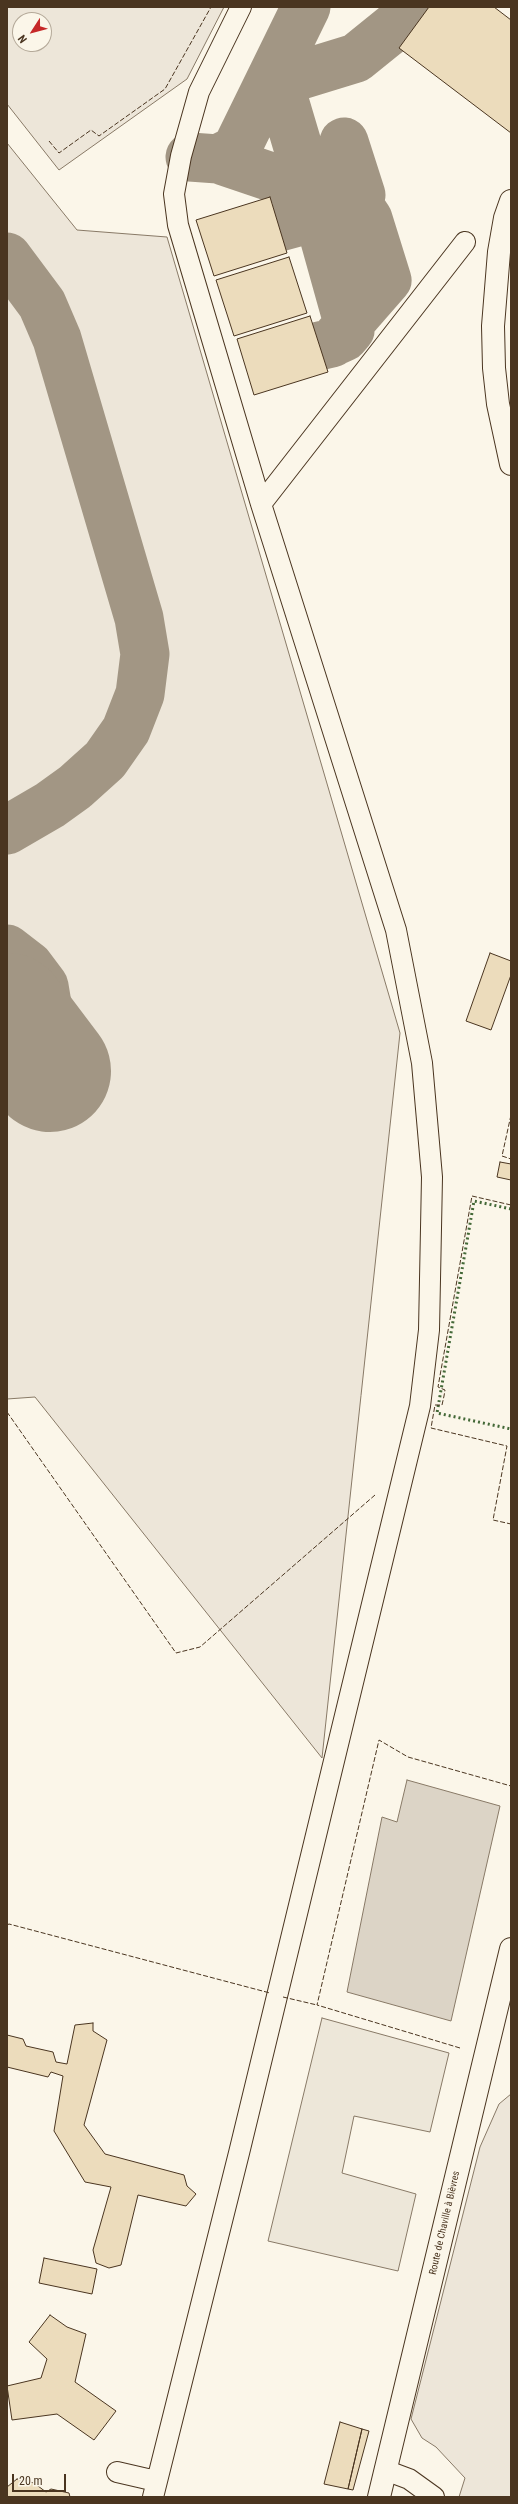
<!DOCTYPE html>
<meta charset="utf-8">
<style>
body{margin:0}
#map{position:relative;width:518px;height:2504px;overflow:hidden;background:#fbf6e9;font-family:"Roboto Condensed",sans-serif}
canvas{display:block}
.frame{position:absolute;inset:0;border:8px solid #4a3520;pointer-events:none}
.north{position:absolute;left:12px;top:12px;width:40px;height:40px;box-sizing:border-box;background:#fbf6e9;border:1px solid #b4a999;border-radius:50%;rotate:234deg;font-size:11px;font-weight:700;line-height:16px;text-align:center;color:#4a3520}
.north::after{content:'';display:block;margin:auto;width:14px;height:18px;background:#c62828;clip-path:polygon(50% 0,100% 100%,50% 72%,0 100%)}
.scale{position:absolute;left:12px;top:2474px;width:54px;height:18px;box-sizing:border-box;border:2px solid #4a3520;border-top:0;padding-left:5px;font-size:12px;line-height:14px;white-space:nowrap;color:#4a3520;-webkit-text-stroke:3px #fbf6e9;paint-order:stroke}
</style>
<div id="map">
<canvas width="518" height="2504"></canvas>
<div class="frame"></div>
<div class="north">N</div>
<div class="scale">20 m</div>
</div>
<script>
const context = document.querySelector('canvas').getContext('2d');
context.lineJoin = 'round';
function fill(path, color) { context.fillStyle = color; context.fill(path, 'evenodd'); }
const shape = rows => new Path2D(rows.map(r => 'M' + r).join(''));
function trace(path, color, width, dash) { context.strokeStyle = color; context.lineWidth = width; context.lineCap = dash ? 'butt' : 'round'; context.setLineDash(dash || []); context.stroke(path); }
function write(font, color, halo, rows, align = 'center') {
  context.font = font + ' "Roboto Condensed",sans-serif'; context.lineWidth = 3; context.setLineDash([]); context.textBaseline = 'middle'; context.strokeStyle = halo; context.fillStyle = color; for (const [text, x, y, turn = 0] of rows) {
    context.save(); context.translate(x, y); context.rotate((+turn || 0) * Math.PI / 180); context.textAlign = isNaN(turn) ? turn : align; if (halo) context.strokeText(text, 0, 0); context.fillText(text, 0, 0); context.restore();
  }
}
const green = shape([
 [7,7,224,7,187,79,59,170,7,104,7,7],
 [20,20,44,20,44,44,20,44,20,20],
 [7,143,77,230,167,237,400,1033,322,1758,35,1397,7,1399,7,143],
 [511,2094,511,2497,459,2497,465,2478,436,2447,422,2438,411,2419,480,2147,499,2104,511,2094]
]);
fill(green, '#ede6d9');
trace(green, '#887966', 1);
const parking = shape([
 [322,2018,449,2053,430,2132,354,2116,342,2173,416,2194,398,2271,268,2241,322,2018]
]);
fill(parking, '#ede7d9');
trace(parking, '#887966', 1);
const water = shape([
 [407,1780,500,1806,451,2021,347,1992,382,1817,397,1822,407,1780]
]);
fill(water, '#dcd4c6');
trace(water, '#887966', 1);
trace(shape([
 [286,80,281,90,314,201],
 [268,85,356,58,408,16,410,7],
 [190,157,218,159,236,150,306,7],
 [218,159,360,207,368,219,387,280,332,343,319,346],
 [303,188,314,201,350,330,344,337,333,342],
 [279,227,345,209,361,195,344,142],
 [7,257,42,304,57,339,139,618,145,654,140,694,126,730,105,760,75,787,50,805,7,830],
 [7,949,29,966,44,986,49,1016,45,1035,35,1054,7,1078]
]), '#a29684', 49);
trace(shape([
 [7,1014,50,1071]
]), '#a29684', 122);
const building = shape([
 [429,7,494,7,511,20,511,133,399,48,429,7],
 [270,197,287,253,214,276,196,220,270,197],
 [289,257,307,313,234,336,216,280,289,257],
 [310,316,328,372,254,395,237,339,310,316],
 [490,953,511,961,511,975,491,1030,466,1021,490,953],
 [500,1162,511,1164,511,1180,497,1177,500,1162],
 [93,2023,93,2031,107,2040,84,2125,105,2154,184,2175,187,2186,196,2194,186,2206,138,2195,121,2265,109,2268,96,2263,93,2250,111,2187,85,2182,54,2131,63,2076,51,2072,48,2077,7,2067,7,2035,23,2039,26,2046,53,2052,56,2062,67,2064,75,2025,93,2023],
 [44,2258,97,2269,92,2294,39,2283,44,2258],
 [50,2315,67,2327,86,2334,75,2382,116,2411,94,2440,57,2414,12,2420,7,2386,41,2378,47,2359,29,2342,50,2315],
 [340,2422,362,2429,348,2489,324,2484,340,2422],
 [362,2429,369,2431,353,2490,348,2489,362,2429],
 [17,2479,34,2483,46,2492,51,2489,69,2493,70,2497,7,2497,7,2487,17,2479]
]);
fill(building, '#ecdcbc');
trace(building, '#4a3520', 1);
const minor = shape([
 [261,504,465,242],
 [385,2470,409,2479,434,2497],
 [117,2472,156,2481],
 [153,2497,239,2153,420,1406,429,1330,432,1177,422,1063,396,930,261,504,178,225,174,194,181,156,199,92,241,7]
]);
const major = shape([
 [511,201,505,218,499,252,493,326,494,368,498,404,511,464],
 [379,2497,511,1949]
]);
trace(minor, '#4a3520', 22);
trace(major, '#4a3520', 24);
trace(minor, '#fbf6e9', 20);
trace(major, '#fbf6e9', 22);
trace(shape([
 [511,1209,474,1201,437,1413,511,1429]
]), '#436837', 3, [2, 3]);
trace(shape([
 [49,141,59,153,91,130,99,136,165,89,211,7],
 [511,1115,502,1156,511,1159],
 [511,1205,472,1196,438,1387,445,1390,444,1396,442,1405,435,1405,431,1428,507,1446,493,1520,511,1524],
 [7,1412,176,1653,200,1647,375,1495],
 [7,1925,9,1924,270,1993],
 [283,1997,317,2005],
 [460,2048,317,2005,379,1740,408,1757,511,1786]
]), '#4a3520', 1, [5, 2]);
write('10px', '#4a3520', '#fbf6e9', [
 ["Route de Chaville à Bièvres",445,2223,-77]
]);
</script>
